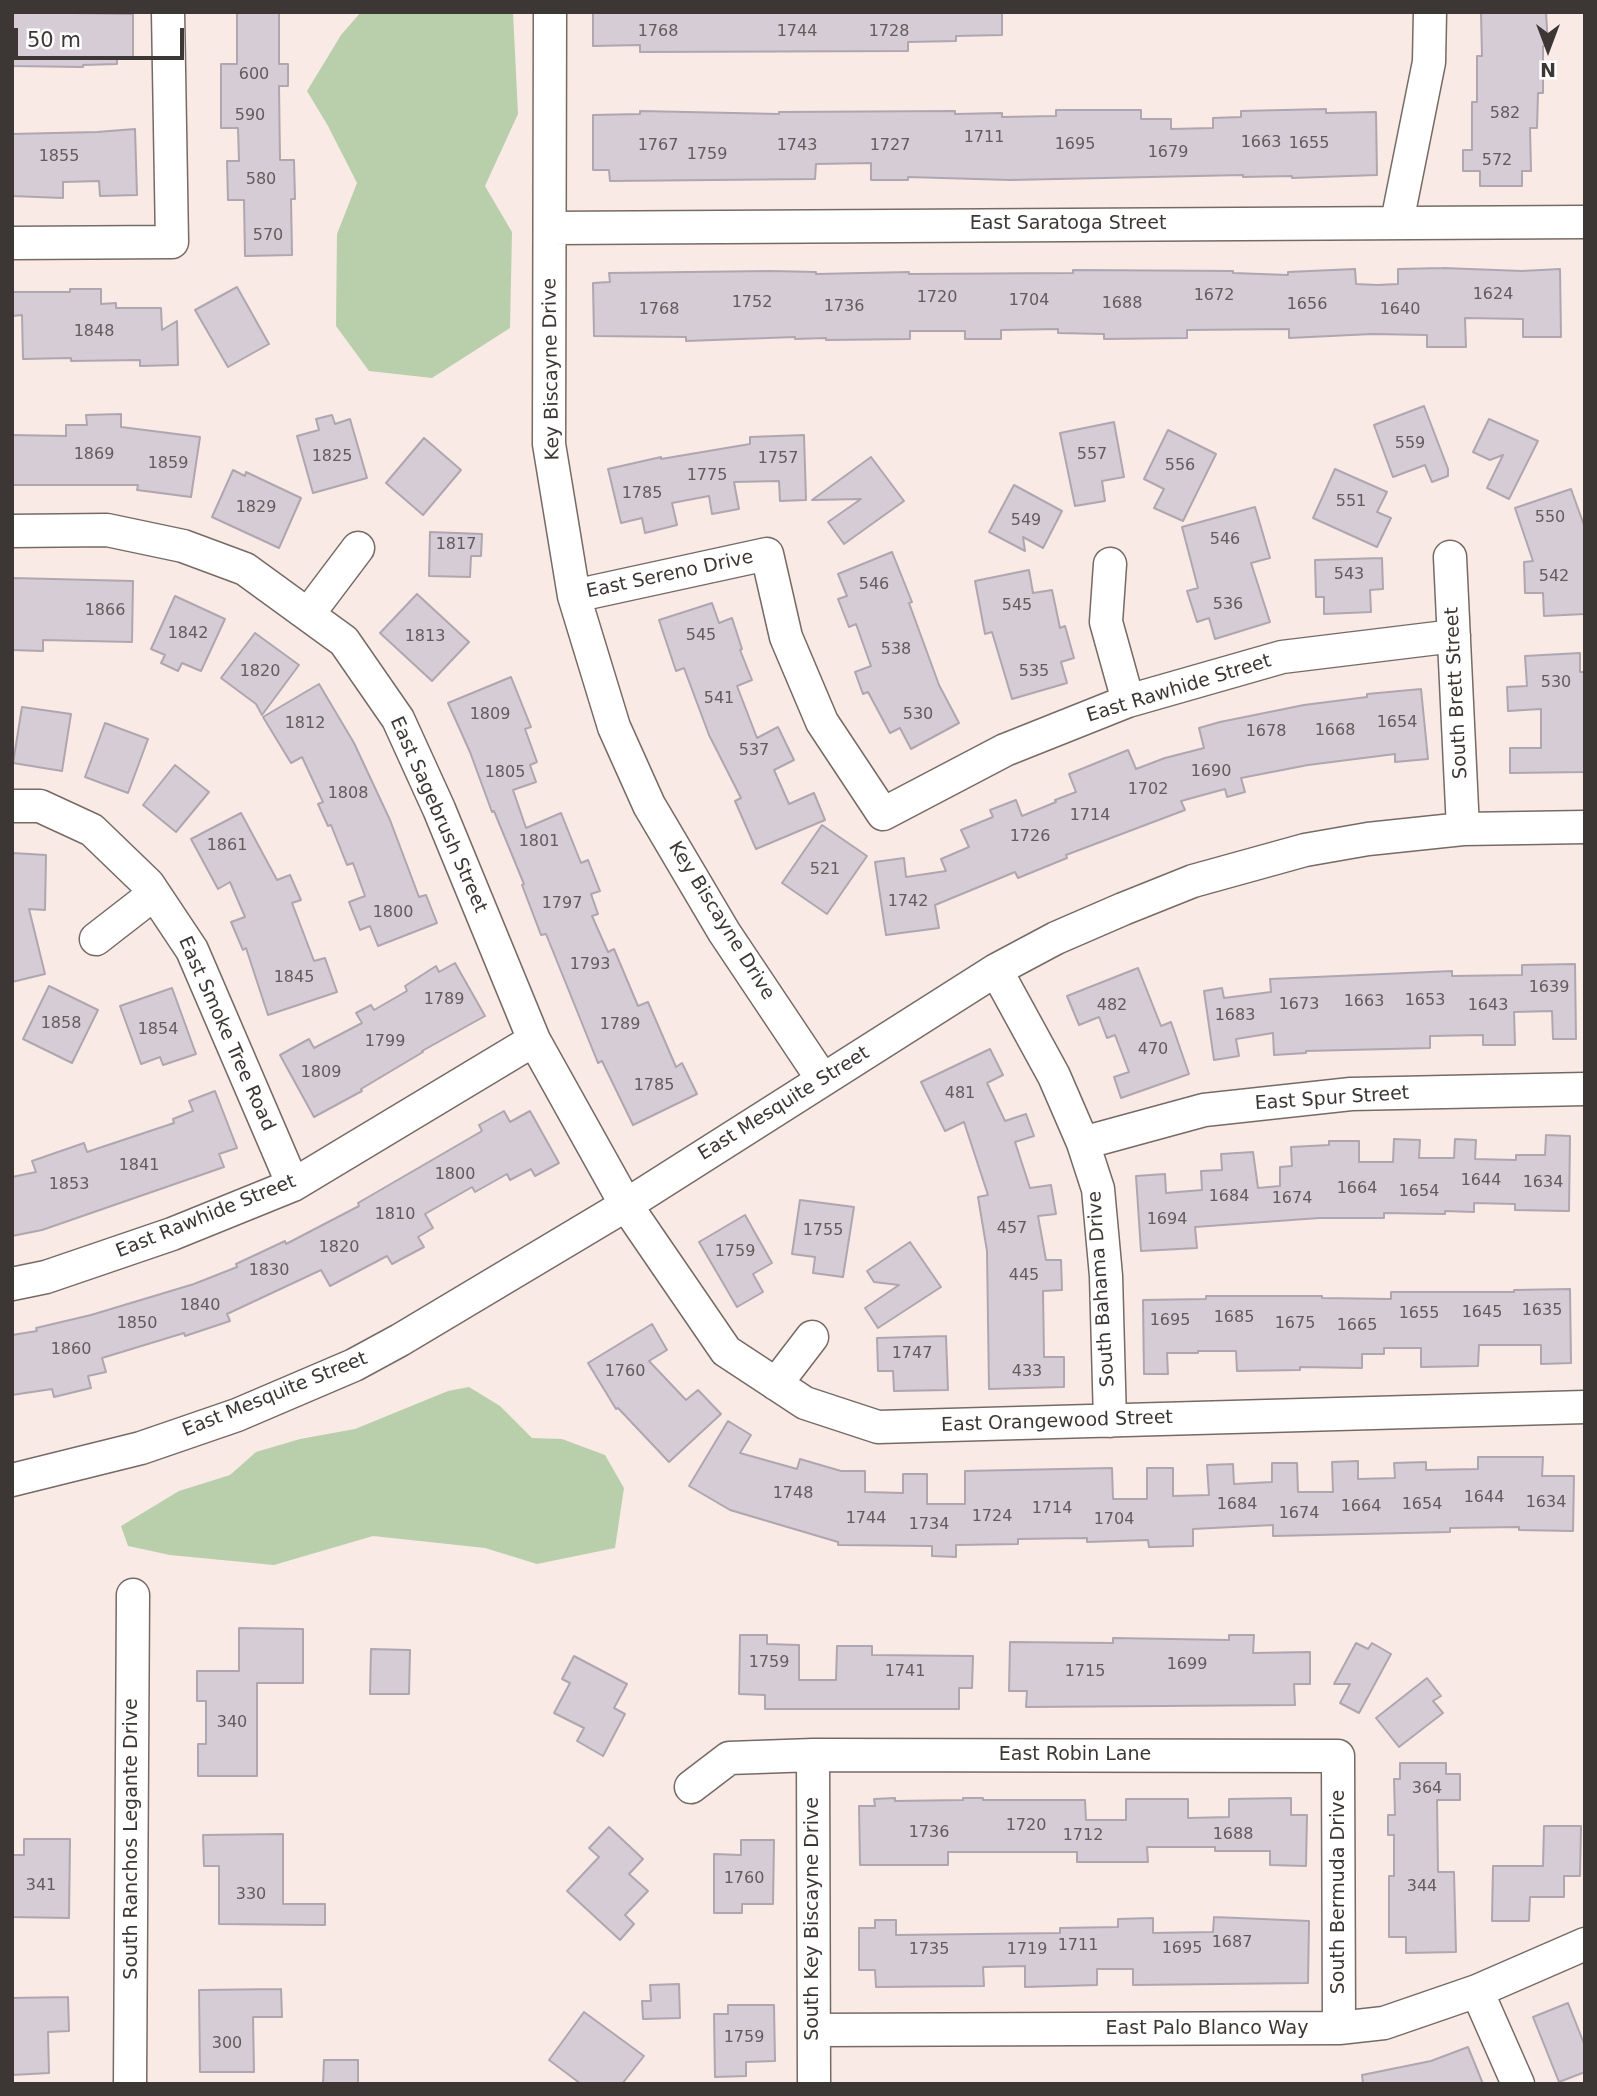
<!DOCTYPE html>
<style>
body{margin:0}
#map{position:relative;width:1597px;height:2096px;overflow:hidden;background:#f9eae5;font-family:"DejaVu Sans",sans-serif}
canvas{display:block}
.frame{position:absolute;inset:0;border:14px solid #3c3735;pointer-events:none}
.north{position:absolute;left:1513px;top:14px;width:70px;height:70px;-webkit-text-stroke:5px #fff;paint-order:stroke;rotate:180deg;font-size:19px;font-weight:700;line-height:28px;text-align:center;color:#3c3735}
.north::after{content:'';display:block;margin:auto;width:24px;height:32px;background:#3c3735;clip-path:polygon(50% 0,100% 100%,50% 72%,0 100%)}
.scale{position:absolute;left:14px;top:28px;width:170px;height:32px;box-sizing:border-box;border:4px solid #3c3735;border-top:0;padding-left:9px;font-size:21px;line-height:24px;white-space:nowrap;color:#3c3735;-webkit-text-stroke:5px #fff;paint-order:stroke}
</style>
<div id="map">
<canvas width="1597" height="2096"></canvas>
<div class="frame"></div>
<div class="north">N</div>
<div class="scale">50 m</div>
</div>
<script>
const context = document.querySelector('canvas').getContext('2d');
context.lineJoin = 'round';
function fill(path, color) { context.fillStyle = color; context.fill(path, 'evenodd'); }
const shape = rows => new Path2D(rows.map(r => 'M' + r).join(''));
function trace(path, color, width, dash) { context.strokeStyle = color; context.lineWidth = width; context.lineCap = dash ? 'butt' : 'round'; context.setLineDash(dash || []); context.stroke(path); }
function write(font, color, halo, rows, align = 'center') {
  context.font = font + ' "DejaVu Sans",sans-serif'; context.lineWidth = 5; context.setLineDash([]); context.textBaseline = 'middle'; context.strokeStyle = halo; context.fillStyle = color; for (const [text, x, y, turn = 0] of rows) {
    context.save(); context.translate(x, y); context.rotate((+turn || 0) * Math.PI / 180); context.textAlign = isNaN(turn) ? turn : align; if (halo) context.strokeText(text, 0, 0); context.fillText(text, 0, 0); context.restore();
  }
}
fill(shape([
 [361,12,513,12,518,114,485,186,512,232,510,328,432,378,369,371,336,326,337,234,357,183,328,126,307,91,341,35],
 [469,1387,500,1406,532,1438,562,1439,605,1455,624,1488,615,1548,537,1564,485,1548,373,1536,274,1565,170,1555,128,1546,121,1526,179,1491,230,1475,256,1452,300,1439,355,1429,448,1391]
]), '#b9cfac');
const building = shape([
 [12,12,133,14,133,57,117,58,117,64,83,65,83,67,12,66,12,12],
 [237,12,279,12,279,64,288,64,288,86,279,86,280,160,294,160,295,199,291,199,292,255,245,256,244,200,228,200,227,161,239,161,238,128,221,128,221,64,237,64,237,12],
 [593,12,1002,12,1002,35,956,36,956,41,908,42,908,51,640,52,640,45,593,46,593,12],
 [1481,12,1546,12,1548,46,1543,46,1543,93,1538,93,1537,128,1530,128,1531,171,1522,171,1522,186,1480,186,1480,171,1463,171,1463,150,1472,150,1472,102,1477,102,1477,56,1482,56,1481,12],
 [1326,109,1326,113,1376,112,1377,175,1292,178,1292,176,1243,177,1243,175,1010,180,908,177,908,180,871,180,871,163,816,164,815,179,610,181,609,170,593,170,593,115,640,114,640,111,779,114,779,112,955,111,955,114,1002,113,1002,117,1056,116,1056,110,1141,110,1141,119,1171,119,1171,129,1213,128,1213,118,1241,117,1241,111,1326,109],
 [135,129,137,195,100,196,99,181,63,182,63,198,12,196,12,134,97,132,135,129],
 [1443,268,1522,271,1560,269,1561,337,1523,337,1523,319,1465,318,1466,347,1427,347,1427,335,1372,334,1289,338,1289,329,1187,330,1187,338,1104,339,1104,334,1058,333,1058,329,1001,330,1001,339,965,339,965,331,910,331,910,339,826,340,826,338,795,339,795,337,686,341,686,337,594,336,593,283,610,282,609,273,770,271,816,272,816,274,909,272,909,274,1073,273,1073,270,1233,271,1233,273,1288,275,1288,272,1355,269,1356,284,1377,285,1398,284,1398,269,1443,268],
 [237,287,269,344,228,367,195,310,237,287],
 [70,289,101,289,101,304,116,303,116,308,161,308,162,330,177,321,178,365,140,366,140,360,71,361,71,358,23,359,22,315,12,316,12,292,70,292,70,289],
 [1424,406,1448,469,1448,476,1432,482,1425,465,1393,477,1374,425,1424,406],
 [121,414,121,427,200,437,191,497,137,490,138,485,12,485,12,435,66,436,66,425,87,425,86,415,121,414],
 [332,415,335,424,350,419,367,478,313,493,297,436,319,430,316,419,332,415],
 [1489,419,1538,441,1509,499,1487,488,1503,455,1490,460,1473,452,1489,419],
 [1114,422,1124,477,1102,481,1105,501,1075,506,1060,433,1114,422],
 [1168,430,1216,454,1183,521,1154,508,1164,489,1144,479,1168,430],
 [804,435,806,500,780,501,779,481,734,482,739,509,712,514,709,496,672,503,677,525,645,533,642,518,621,523,608,469,661,457,661,459,750,444,750,437,804,435],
 [424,438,461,470,423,515,386,483,424,438],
 [871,457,904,501,844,544,828,522,861,499,812,500,871,457],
 [1335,469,1387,492,1377,512,1391,518,1377,547,1313,518,1335,469],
 [233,470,245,476,246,472,301,498,279,548,212,517,233,470],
 [1014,485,1062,511,1043,548,1023,537,1025,551,989,532,1014,485],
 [1571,489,1585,528,1585,614,1544,616,1543,593,1525,593,1524,562,1533,561,1515,508,1571,489],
 [1255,507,1270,558,1251,563,1270,622,1215,639,1209,618,1197,622,1187,591,1198,588,1182,527,1255,507],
 [430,532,482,534,481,556,471,556,470,577,429,576,430,532],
 [892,552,912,602,909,603,939,685,959,723,911,749,900,728,890,733,868,692,863,694,855,672,871,666,856,624,849,627,838,599,847,596,838,574,892,552],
 [1382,558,1383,589,1370,590,1371,612,1324,614,1324,597,1316,597,1315,560,1382,558],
 [1029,570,1033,593,1052,590,1060,628,1065,626,1074,658,1061,662,1067,683,1012,699,992,632,985,634,975,581,1029,570],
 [12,578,133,581,132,642,43,640,43,651,12,650,12,578],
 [417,594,469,642,432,681,380,633,417,594],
 [175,596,225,619,201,671,182,663,178,671,161,663,165,655,151,649,175,596],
 [712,603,719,623,732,618,742,649,740,650,752,680,737,686,757,738,778,727,794,760,774,770,789,804,814,793,825,820,756,849,735,801,741,798,709,735,684,668,676,671,659,620,712,603],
 [255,633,299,665,262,715,256,704,221,678,255,633],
 [1580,653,1580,672,1585,672,1585,772,1510,773,1510,748,1541,748,1541,709,1508,711,1507,687,1527,686,1525,656,1580,653],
 [511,677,531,727,525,729,537,762,530,765,536,782,513,790,526,828,561,813,581,863,588,860,600,891,591,894,598,914,592,916,608,952,614,949,638,1006,648,1002,676,1067,682,1063,697,1094,633,1125,602,1061,598,1063,546,934,541,935,522,885,524,884,494,811,492,812,470,752,448,703,511,677],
 [319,684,354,743,390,820,419,897,426,895,437,923,378,946,370,926,360,930,349,902,365,896,353,863,347,865,331,825,328,826,318,804,323,802,302,757,291,763,263,717,319,684],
 [1421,689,1428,759,1395,762,1395,754,1308,765,1241,778,1245,792,1227,797,1225,789,1181,801,1185,810,1066,855,1067,858,1018,878,1015,872,935,905,939,928,886,935,875,862,904,858,906,877,946,871,941,859,969,847,961,830,993,817,990,810,1016,800,1022,816,1056,802,1055,800,1076,792,1069,774,1128,750,1136,769,1165,758,1204,748,1199,728,1220,722,1304,705,1367,697,1367,694,1421,689],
 [22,707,71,714,62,771,13,763,22,707],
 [105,723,148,739,128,793,85,777,105,723],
 [175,765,209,792,176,832,143,805,175,765],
 [241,813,277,880,290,875,301,900,292,903,314,961,325,958,337,992,268,1015,246,948,243,950,231,922,245,917,230,882,218,889,191,839,241,813],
 [822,825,867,856,827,914,782,883,822,825],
 [12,853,46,855,45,910,29,909,45,974,12,982,12,853],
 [455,963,485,1016,422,1051,423,1052,361,1089,362,1091,314,1117,280,1055,309,1039,314,1048,362,1023,356,1013,371,1005,374,1010,407,991,405,986,436,966,439,972,455,963],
 [1575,964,1576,1039,1553,1039,1552,1011,1514,1012,1515,1045,1483,1045,1483,1035,1430,1036,1430,1048,1306,1051,1306,1053,1274,1055,1273,1033,1236,1039,1239,1056,1214,1060,1204,991,1222,988,1224,998,1271,992,1270,979,1452,971,1452,976,1522,975,1522,965,1575,964],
 [1138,968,1161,1026,1171,1022,1189,1074,1121,1098,1114,1077,1129,1072,1115,1035,1107,1038,1099,1017,1079,1025,1067,996,1138,968],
 [49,986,98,1010,72,1063,23,1039,49,986],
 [172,988,196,1054,163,1065,160,1057,141,1064,120,1006,172,988],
 [990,1049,1003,1075,987,1083,1005,1121,1026,1114,1034,1136,1015,1142,1030,1188,1051,1185,1056,1214,1038,1216,1046,1260,1061,1260,1062,1290,1043,1291,1044,1357,1064,1357,1064,1387,989,1389,987,1251,978,1197,988,1195,964,1122,945,1131,921,1082,990,1049],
 [215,1091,237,1148,219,1154,224,1167,42,1230,12,1236,12,1177,36,1172,32,1161,84,1143,87,1152,174,1123,173,1119,193,1111,189,1101,215,1091],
 [504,1111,510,1122,530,1111,559,1163,535,1176,531,1169,510,1180,507,1174,475,1192,472,1187,425,1214,433,1228,418,1237,424,1247,392,1264,387,1256,330,1286,321,1270,227,1314,230,1321,185,1336,184,1333,102,1358,106,1372,88,1376,91,1388,54,1397,52,1389,12,1395,12,1335,37,1331,36,1328,91,1315,194,1284,237,1267,236,1264,285,1241,286,1244,359,1206,358,1203,482,1131,479,1125,504,1111],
 [1546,1135,1570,1136,1569,1211,1515,1210,1515,1204,1474,1203,1474,1212,1445,1211,1445,1214,1384,1213,1384,1218,1319,1218,1195,1227,1197,1248,1141,1251,1136,1176,1165,1174,1166,1193,1202,1190,1201,1171,1222,1170,1221,1154,1253,1152,1258,1188,1280,1186,1280,1167,1292,1166,1291,1147,1329,1145,1329,1141,1359,1141,1359,1162,1393,1162,1394,1139,1420,1140,1419,1158,1454,1158,1455,1139,1476,1140,1475,1159,1516,1160,1516,1155,1545,1155,1546,1135],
 [800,1200,854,1207,843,1277,813,1273,815,1257,792,1254,800,1200],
 [745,1215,772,1263,753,1274,763,1292,737,1307,699,1242,745,1215],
 [910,1242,941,1287,878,1328,865,1308,899,1285,874,1282,867,1271,910,1242],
 [1570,1289,1571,1363,1541,1364,1541,1345,1479,1345,1478,1366,1421,1367,1421,1348,1384,1348,1384,1354,1362,1354,1362,1368,1300,1367,1300,1370,1237,1371,1236,1351,1198,1351,1198,1353,1167,1353,1168,1374,1144,1374,1143,1300,1206,1299,1206,1296,1322,1296,1322,1298,1391,1299,1391,1292,1514,1292,1514,1290,1570,1289],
 [652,1324,667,1350,649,1361,686,1400,698,1390,721,1414,669,1462,618,1408,616,1409,588,1363,652,1324],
 [946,1336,948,1390,894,1391,893,1371,878,1371,877,1338,946,1336],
 [728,1421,751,1435,740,1453,797,1469,800,1459,841,1471,865,1471,865,1492,903,1493,903,1474,927,1474,927,1504,965,1504,965,1471,1112,1468,1113,1499,1147,1499,1147,1468,1173,1468,1173,1496,1209,1495,1207,1465,1233,1464,1234,1484,1272,1482,1272,1463,1297,1463,1298,1492,1333,1492,1332,1462,1358,1461,1358,1479,1395,1478,1394,1463,1426,1462,1426,1470,1478,1469,1478,1457,1543,1457,1542,1476,1574,1476,1573,1531,1519,1530,1519,1527,1450,1528,1450,1532,1273,1536,1273,1525,1193,1529,1193,1546,1149,1547,1148,1540,1087,1542,1087,1538,1018,1539,1018,1544,956,1545,956,1557,932,1556,932,1546,838,1545,838,1542,730,1510,689,1486,728,1421],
 [239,1628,303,1629,303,1683,257,1683,257,1776,198,1776,198,1744,206,1744,206,1701,197,1701,197,1671,239,1671,239,1628],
 [740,1635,767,1635,767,1644,799,1645,799,1680,836,1680,837,1646,872,1646,872,1655,973,1656,972,1688,959,1688,959,1709,765,1709,765,1695,739,1694,740,1635],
 [1229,1635,1254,1635,1253,1653,1310,1652,1310,1684,1294,1684,1295,1705,1026,1707,1027,1691,1009,1691,1010,1642,1113,1643,1113,1638,1229,1640,1229,1635],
 [1356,1643,1368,1649,1372,1643,1391,1654,1359,1713,1340,1703,1350,1684,1334,1684,1356,1643],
 [371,1649,410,1650,409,1694,370,1694,371,1649],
 [574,1656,627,1684,614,1708,625,1714,603,1756,577,1741,584,1728,554,1713,570,1683,562,1679,574,1656],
 [1427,1678,1441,1696,1433,1701,1443,1713,1399,1747,1376,1718,1427,1678],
 [1400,1763,1446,1763,1446,1774,1460,1774,1460,1800,1437,1800,1438,1872,1454,1872,1456,1952,1406,1953,1406,1937,1389,1937,1389,1876,1394,1876,1394,1835,1388,1835,1388,1815,1395,1815,1394,1779,1400,1779,1400,1763],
 [895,1798,895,1801,963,1800,963,1798,983,1798,983,1800,1085,1800,1086,1820,1126,1820,1126,1799,1188,1799,1188,1818,1229,1817,1229,1799,1291,1798,1291,1815,1307,1815,1306,1866,1270,1865,1270,1851,1215,1851,1215,1847,1147,1847,1148,1862,1077,1862,1077,1852,948,1852,948,1865,860,1865,859,1806,875,1806,874,1799,895,1798],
 [1544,1826,1581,1826,1580,1876,1564,1876,1564,1897,1530,1897,1529,1921,1492,1921,1493,1866,1543,1866,1544,1826],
 [609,1827,643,1859,629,1874,648,1891,625,1915,634,1924,620,1940,567,1891,599,1857,589,1848,609,1827],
 [283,1834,283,1904,325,1904,325,1925,219,1924,219,1866,204,1866,203,1835,283,1834],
 [24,1839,70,1839,69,1918,12,1917,12,1855,24,1855,24,1839],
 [741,1840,774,1840,773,1904,742,1904,742,1913,714,1913,714,1854,741,1855,741,1840],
 [1214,1917,1309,1921,1308,1983,1133,1985,1133,1969,1097,1969,1097,1985,1025,1987,1025,1966,983,1967,984,1986,876,1987,875,1970,859,1970,859,1928,875,1928,875,1920,896,1920,896,1935,1060,1933,1060,1928,1118,1927,1118,1919,1153,1918,1153,1933,1213,1932,1214,1917],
 [679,1984,680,2018,643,2019,642,2001,651,2001,650,1985,679,1984],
 [281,1989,282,2017,253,2017,254,2072,200,2072,199,1990,281,1989],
 [68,1997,69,2031,48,2032,49,2073,12,2075,12,1998,68,1997],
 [1568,2003,1585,2046,1585,2072,1559,2082,1533,2017,1568,2003],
 [728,2005,774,2005,775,2061,746,2062,746,2076,715,2077,714,2014,728,2014,728,2005],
 [584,2012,644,2056,622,2084,581,2084,549,2060,584,2012],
 [1468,2047,1483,2084,1363,2084,1362,2075,1431,2061,1468,2047],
 [324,2060,358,2060,358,2084,323,2084,324,2060]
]);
fill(building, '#d5ccd6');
trace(building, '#afa6af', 2);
const minor = shape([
 [550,12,549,444,574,596,614,727,649,805,724,932,823,1080],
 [1397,222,1429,62,1430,12],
 [551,228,1585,222],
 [12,243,172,242,168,12],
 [12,531,107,530,183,546,245,569,344,641,398,719,439,809,534,1040,626,1205,726,1351,805,1403,878,1427,1585,1407],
 [1450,557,1463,829],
 [1110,564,1106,622,1128,701],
 [574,596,767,554,786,637,822,722,883,814,1005,750,1128,701,1282,657,1454,636],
 [309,613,358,548],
 [12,806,40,806,92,830,148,884,192,950,293,1185],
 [96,939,154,894],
 [996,970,1054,1076,1083,1143,1098,1189,1106,1276,1110,1421],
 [1083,1143,1204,1110,1351,1094,1585,1089],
 [12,1284,46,1277,172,1234,293,1185,534,1040],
 [776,1384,812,1337],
 [12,1480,141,1448,237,1415,354,1365,400,1340,626,1205,996,970,1056,938,1123,909,1193,881,1305,850,1368,839,1463,829,1585,827],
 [813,1755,814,2084],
 [691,1787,729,1758,813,1755,1338,1756,1339,2028],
 [1477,1991,1518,2084],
 [814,2030,1339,2028,1384,2023,1477,1991,1585,1944],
 [130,2084,133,1595]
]);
trace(minor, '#766a65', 35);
trace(minor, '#fff', 32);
write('16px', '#625c5d', null, [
 ["1768",658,32],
 ["1744",797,32],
 ["1728",889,32],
 ["600",254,75],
 ["582",1505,114],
 ["590",250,116],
 ["1711",984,138],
 ["1663",1261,143],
 ["1655",1309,144],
 ["1695",1075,145],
 ["1767",658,146],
 ["1743",797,146],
 ["1727",890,146],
 ["1679",1168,153],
 ["1759",707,155],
 ["1855",59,157],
 ["572",1497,161],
 ["580",261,180],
 ["570",268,236],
 ["1624",1493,295],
 ["1672",1214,296],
 ["1720",937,298],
 ["1704",1029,301],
 ["1752",752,303],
 ["1688",1122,304],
 ["1656",1307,305],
 ["1736",844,307],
 ["1768",659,310],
 ["1640",1400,310],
 ["1848",94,332],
 ["559",1410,444],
 ["1869",94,455],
 ["557",1092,455],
 ["1825",332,457],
 ["1757",778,459],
 ["1859",168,464],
 ["556",1180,466],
 ["1775",707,476],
 ["1785",642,494],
 ["551",1351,502],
 ["1829",256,508],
 ["550",1550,518],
 ["549",1026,521],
 ["546",1225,540],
 ["1817",456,545],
 ["543",1349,575],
 ["542",1554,577],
 ["546",874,585],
 ["536",1228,605],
 ["545",1017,606],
 ["1866",105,611],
 ["1842",188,634],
 ["545",701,636],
 ["1813",425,637],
 ["538",896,650],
 ["1820",260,672],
 ["535",1034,672],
 ["530",1556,683],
 ["541",719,699],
 ["1809",490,715],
 ["530",918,715],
 ["1654",1397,723],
 ["1812",305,724],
 ["1668",1335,731],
 ["1678",1266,732],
 ["537",754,751],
 ["1690",1211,772],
 ["1805",505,773],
 ["1702",1148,790],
 ["1808",348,794],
 ["1714",1090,816],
 ["1726",1030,837],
 ["1801",539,842],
 ["1861",227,846],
 ["521",825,870],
 ["1742",908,902],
 ["1797",562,904],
 ["1800",393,913],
 ["1793",590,965],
 ["1845",294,978],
 ["1639",1549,988],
 ["1789",444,1000],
 ["1653",1425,1001],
 ["1663",1364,1002],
 ["1673",1299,1005],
 ["482",1112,1006],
 ["1643",1488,1006],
 ["1683",1235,1016],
 ["1858",61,1024],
 ["1789",620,1025],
 ["1854",158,1030],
 ["1799",385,1042],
 ["470",1153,1050],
 ["1809",321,1073],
 ["1785",654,1086],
 ["481",960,1094],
 ["1841",139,1166],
 ["1800",455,1175],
 ["1644",1481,1181],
 ["1634",1543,1183],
 ["1853",69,1185],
 ["1664",1357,1189],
 ["1654",1419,1192],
 ["1684",1229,1197],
 ["1674",1292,1199],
 ["1810",395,1215],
 ["1694",1167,1220],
 ["457",1012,1229],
 ["1755",823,1231],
 ["1820",339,1248],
 ["1759",735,1252],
 ["1830",269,1271],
 ["445",1024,1276],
 ["1840",200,1306],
 ["1635",1542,1311],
 ["1645",1482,1313],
 ["1655",1419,1314],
 ["1685",1234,1318],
 ["1695",1170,1321],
 ["1850",137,1324],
 ["1675",1295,1324],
 ["1665",1357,1326],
 ["1860",71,1350],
 ["1747",912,1354],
 ["1760",625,1372],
 ["433",1027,1372],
 ["1748",793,1494],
 ["1644",1484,1498],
 ["1634",1546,1503],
 ["1684",1237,1505],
 ["1654",1422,1505],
 ["1664",1361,1507],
 ["1714",1052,1509],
 ["1674",1299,1514],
 ["1724",992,1517],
 ["1744",866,1519],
 ["1704",1114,1520],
 ["1734",929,1525],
 ["1759",769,1663],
 ["1699",1187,1665],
 ["1741",905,1672],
 ["1715",1085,1672],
 ["340",232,1723],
 ["364",1427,1789],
 ["1720",1026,1826],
 ["1736",929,1833],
 ["1688",1233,1835],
 ["1712",1083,1836],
 ["1760",744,1879],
 ["341",41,1886],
 ["344",1422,1887],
 ["330",251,1895],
 ["1687",1232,1943],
 ["1711",1078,1946],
 ["1695",1182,1949],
 ["1735",929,1950],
 ["1719",1027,1950],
 ["1759",744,2038],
 ["300",227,2044]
]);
write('19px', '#3c3735', '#fff', [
 ["East Saratoga Street",1068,224],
 ["Key Biscayne Drive",552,369,-91],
 ["East Sereno Drive",670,575,-12],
 ["East Rawhide Street",1179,689,-17],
 ["South Brett Street",1457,693,-93],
 ["East Sagebrush Street",438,815,66],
 ["Key Biscayne Drive",721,921,58],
 ["East Smoke Tree Road",226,1034,66],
 ["East Spur Street",1332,1099,-4],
 ["East Mesquite Street",784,1104,-32],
 ["East Rawhide Street",206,1217,-22],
 ["South Bahama Drive",1102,1289,-94],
 ["East Mesquite Street",275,1395,-22],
 ["East Orangewood Street",1057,1422,-2],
 ["East Robin Lane",1075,1755],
 ["South Ranchos Legante Drive",132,1839,-90],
 ["South Bermuda Drive",1339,1892,-90],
 ["South Key Biscayne Drive",813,1919,-90],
 ["East Palo Blanco Way",1207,2029]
]);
</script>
